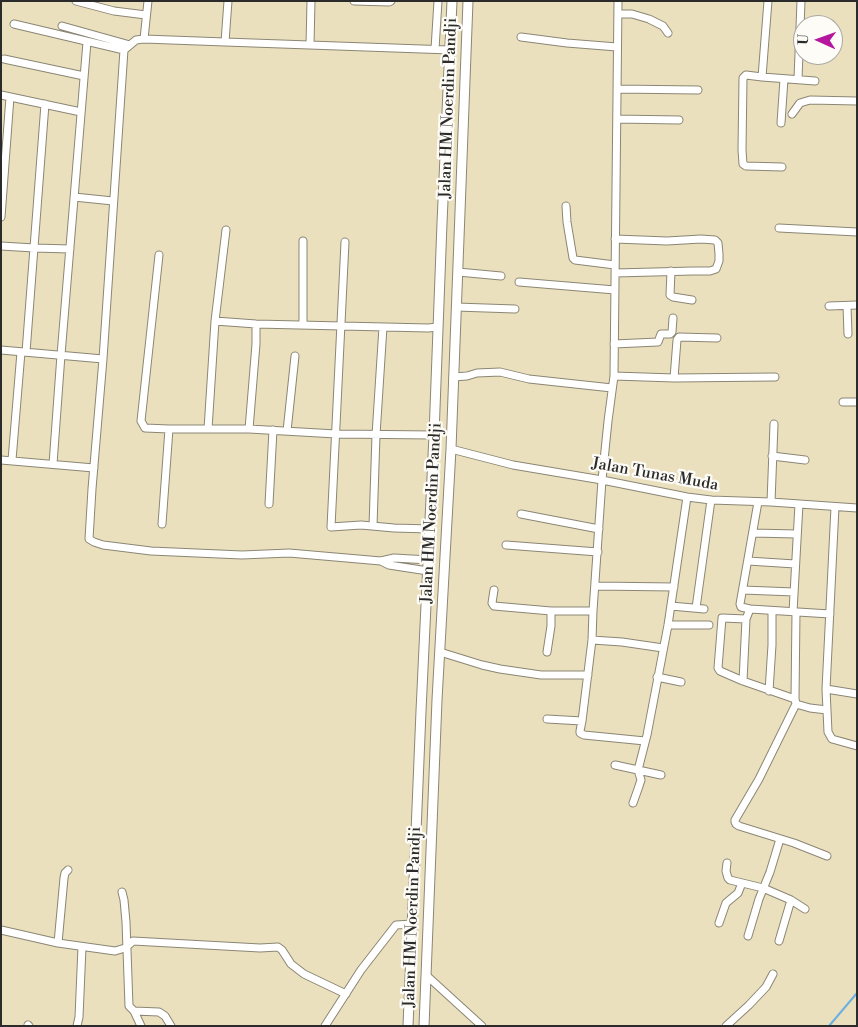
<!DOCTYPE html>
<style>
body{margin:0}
#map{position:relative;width:858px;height:1027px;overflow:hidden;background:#ebe0be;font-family:"Libre Bodoni",serif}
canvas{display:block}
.frame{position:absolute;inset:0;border:2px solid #2b2b2b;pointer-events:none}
.north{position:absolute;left:793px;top:15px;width:50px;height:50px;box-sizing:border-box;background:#fdfcf7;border:1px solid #a9a8a5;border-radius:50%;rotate:272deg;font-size:14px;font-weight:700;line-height:20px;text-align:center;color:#2b2b2b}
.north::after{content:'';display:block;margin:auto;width:18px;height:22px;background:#b5179e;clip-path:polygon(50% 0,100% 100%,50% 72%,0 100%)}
</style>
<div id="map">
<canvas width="858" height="1027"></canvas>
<div class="frame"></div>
<div class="north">U</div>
</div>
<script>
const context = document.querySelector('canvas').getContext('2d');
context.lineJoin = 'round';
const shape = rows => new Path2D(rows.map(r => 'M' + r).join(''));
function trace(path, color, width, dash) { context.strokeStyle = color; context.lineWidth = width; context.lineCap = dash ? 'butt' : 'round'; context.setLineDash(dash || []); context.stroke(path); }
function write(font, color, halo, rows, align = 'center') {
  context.font = font + ' "Libre Bodoni",serif'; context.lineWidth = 4.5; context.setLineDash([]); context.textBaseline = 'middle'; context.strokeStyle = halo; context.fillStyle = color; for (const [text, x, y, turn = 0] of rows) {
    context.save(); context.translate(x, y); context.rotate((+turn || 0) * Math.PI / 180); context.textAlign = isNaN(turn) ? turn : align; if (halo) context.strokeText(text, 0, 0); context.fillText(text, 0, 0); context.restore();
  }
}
trace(shape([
 [829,1026,857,993]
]), '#6ab0e1', 2);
const minor = shape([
 [76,1,114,11,146,15],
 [228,1,225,42,144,39,136,40,124,50,103,359,92,489,89,539,94,542,103,545,151,551,242,555,289,553,381,561,394,558,429,560],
 [354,1,389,2,391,1],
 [618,1,614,376,608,421,602,480,593,611,592,640,582,721,580,731,580,733,584,735,645,741],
 [768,1,762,77,746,75,743,78,742,150,743,164,746,166,782,167],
 [618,14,632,14,649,19,663,26,668,33],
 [14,24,124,50],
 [62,26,130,45],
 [521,37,567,43,617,47],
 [144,39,148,1],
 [225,42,450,50],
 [310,45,311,1],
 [435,49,438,1],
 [4,59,84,76],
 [762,77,815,81],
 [798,79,801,1],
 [617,89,698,90],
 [1,95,81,112],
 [792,114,800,103,810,100,857,101],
 [617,119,679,120],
 [781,123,784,79],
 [74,197,113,201],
 [566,206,567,222,573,258,575,260,615,265],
 [1,217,10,97],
 [779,228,857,232],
 [303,241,303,324],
 [345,242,331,527,361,525,394,528,430,529],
 [1,246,34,248,70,249],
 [159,255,141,421,145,428,169,429],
 [671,271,670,295,673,297,692,300],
 [458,272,501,276],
 [615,273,693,271,710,271,716,269,719,261,719,254,718,243,715,240,701,239,667,241,615,239],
 [519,282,615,290],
 [829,306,857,305],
 [847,306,848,334],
 [456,307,515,309],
 [215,321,256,324,428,328,438,327],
 [614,344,658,342,661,334,670,334,672,332,673,318],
 [1,350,103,359],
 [26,352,45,104],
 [614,376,674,378,775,377],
 [453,377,467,376,477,373,500,372,529,379,612,388],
 [674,378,677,340,679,337,717,338],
 [843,402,857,402],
 [208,429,215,321,226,230],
 [249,429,256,344,256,324],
 [287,431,295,356],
 [451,449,513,465,602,480,687,497,711,500,771,502,857,508],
 [772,456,805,460],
 [1,460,94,468],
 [12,460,21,352],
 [53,464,61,355,87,42],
 [771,502,774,424],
 [269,504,273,430],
 [835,507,826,689,828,732,832,739,857,746],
 [521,514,599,529],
 [162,524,169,429,249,429,336,434,434,435],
 [373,526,376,435,383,327],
 [753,533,796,534],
 [506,545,598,552],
 [381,561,389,565,428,571],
 [748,561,795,564],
 [595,586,674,587],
 [494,590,492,603,494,606,551,611,593,611],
 [743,590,794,592],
 [671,606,704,609],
 [696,608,711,500],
 [750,609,741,607,740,604,758,502],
 [793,612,799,504],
 [796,612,795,699,796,704,810,708,827,710],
 [746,619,722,618,718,668,720,671,743,681,795,699],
 [668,625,709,625],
 [592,640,622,642,663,648],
 [440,652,482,665,500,669,541,675,588,675],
 [547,652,551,626,551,611],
 [657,677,681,682],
 [743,681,746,619,750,609,830,614],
 [826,689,857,694],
 [769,691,772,645,772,611],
 [796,704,793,710,759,779,735,820,735,822,736,824,739,826,794,843,827,856],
 [547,719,582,721],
 [615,765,661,775],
 [633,803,638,789,641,780,638,770,647,735,668,625,687,497],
 [727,863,726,871,728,878,730,880,763,888,791,900,805,909],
 [122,892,124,900,126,922,129,1006,134,1011,159,1012,165,1016,171,1026],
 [719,923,726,903,738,893,742,883],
 [1,930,58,943,115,951,125,948,133,941,260,948,278,947,282,950,291,964,304,974,346,994],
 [748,936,759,899,770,872,780,839],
 [779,941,791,900],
 [58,943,64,878,65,873,68,870],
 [426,975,482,1026],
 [134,1011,141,1026],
 [28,1025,29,1026],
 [77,1026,79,1017,82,947],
 [325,1026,361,970,396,925,412,924],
 [726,1026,749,1005,766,987,773,974]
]);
const major = shape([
 [408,1026,421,711,434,435,442,223,452,1],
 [424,1026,437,700,451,449,468,1]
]);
trace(minor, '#8b8674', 9);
trace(major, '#8b8674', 11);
trace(minor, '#fff', 7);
trace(major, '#fff', 9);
write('16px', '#2b2b2b', '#fdfcf7', [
 ["Jalan HM Noerdin Pandji",449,108,-88],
 ["Jalan Tunas Muda",655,475,10],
 ["Jalan HM Noerdin Pandji",432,513,-87],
 ["Jalan HM Noerdin Pandji",413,917,-88]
]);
</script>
